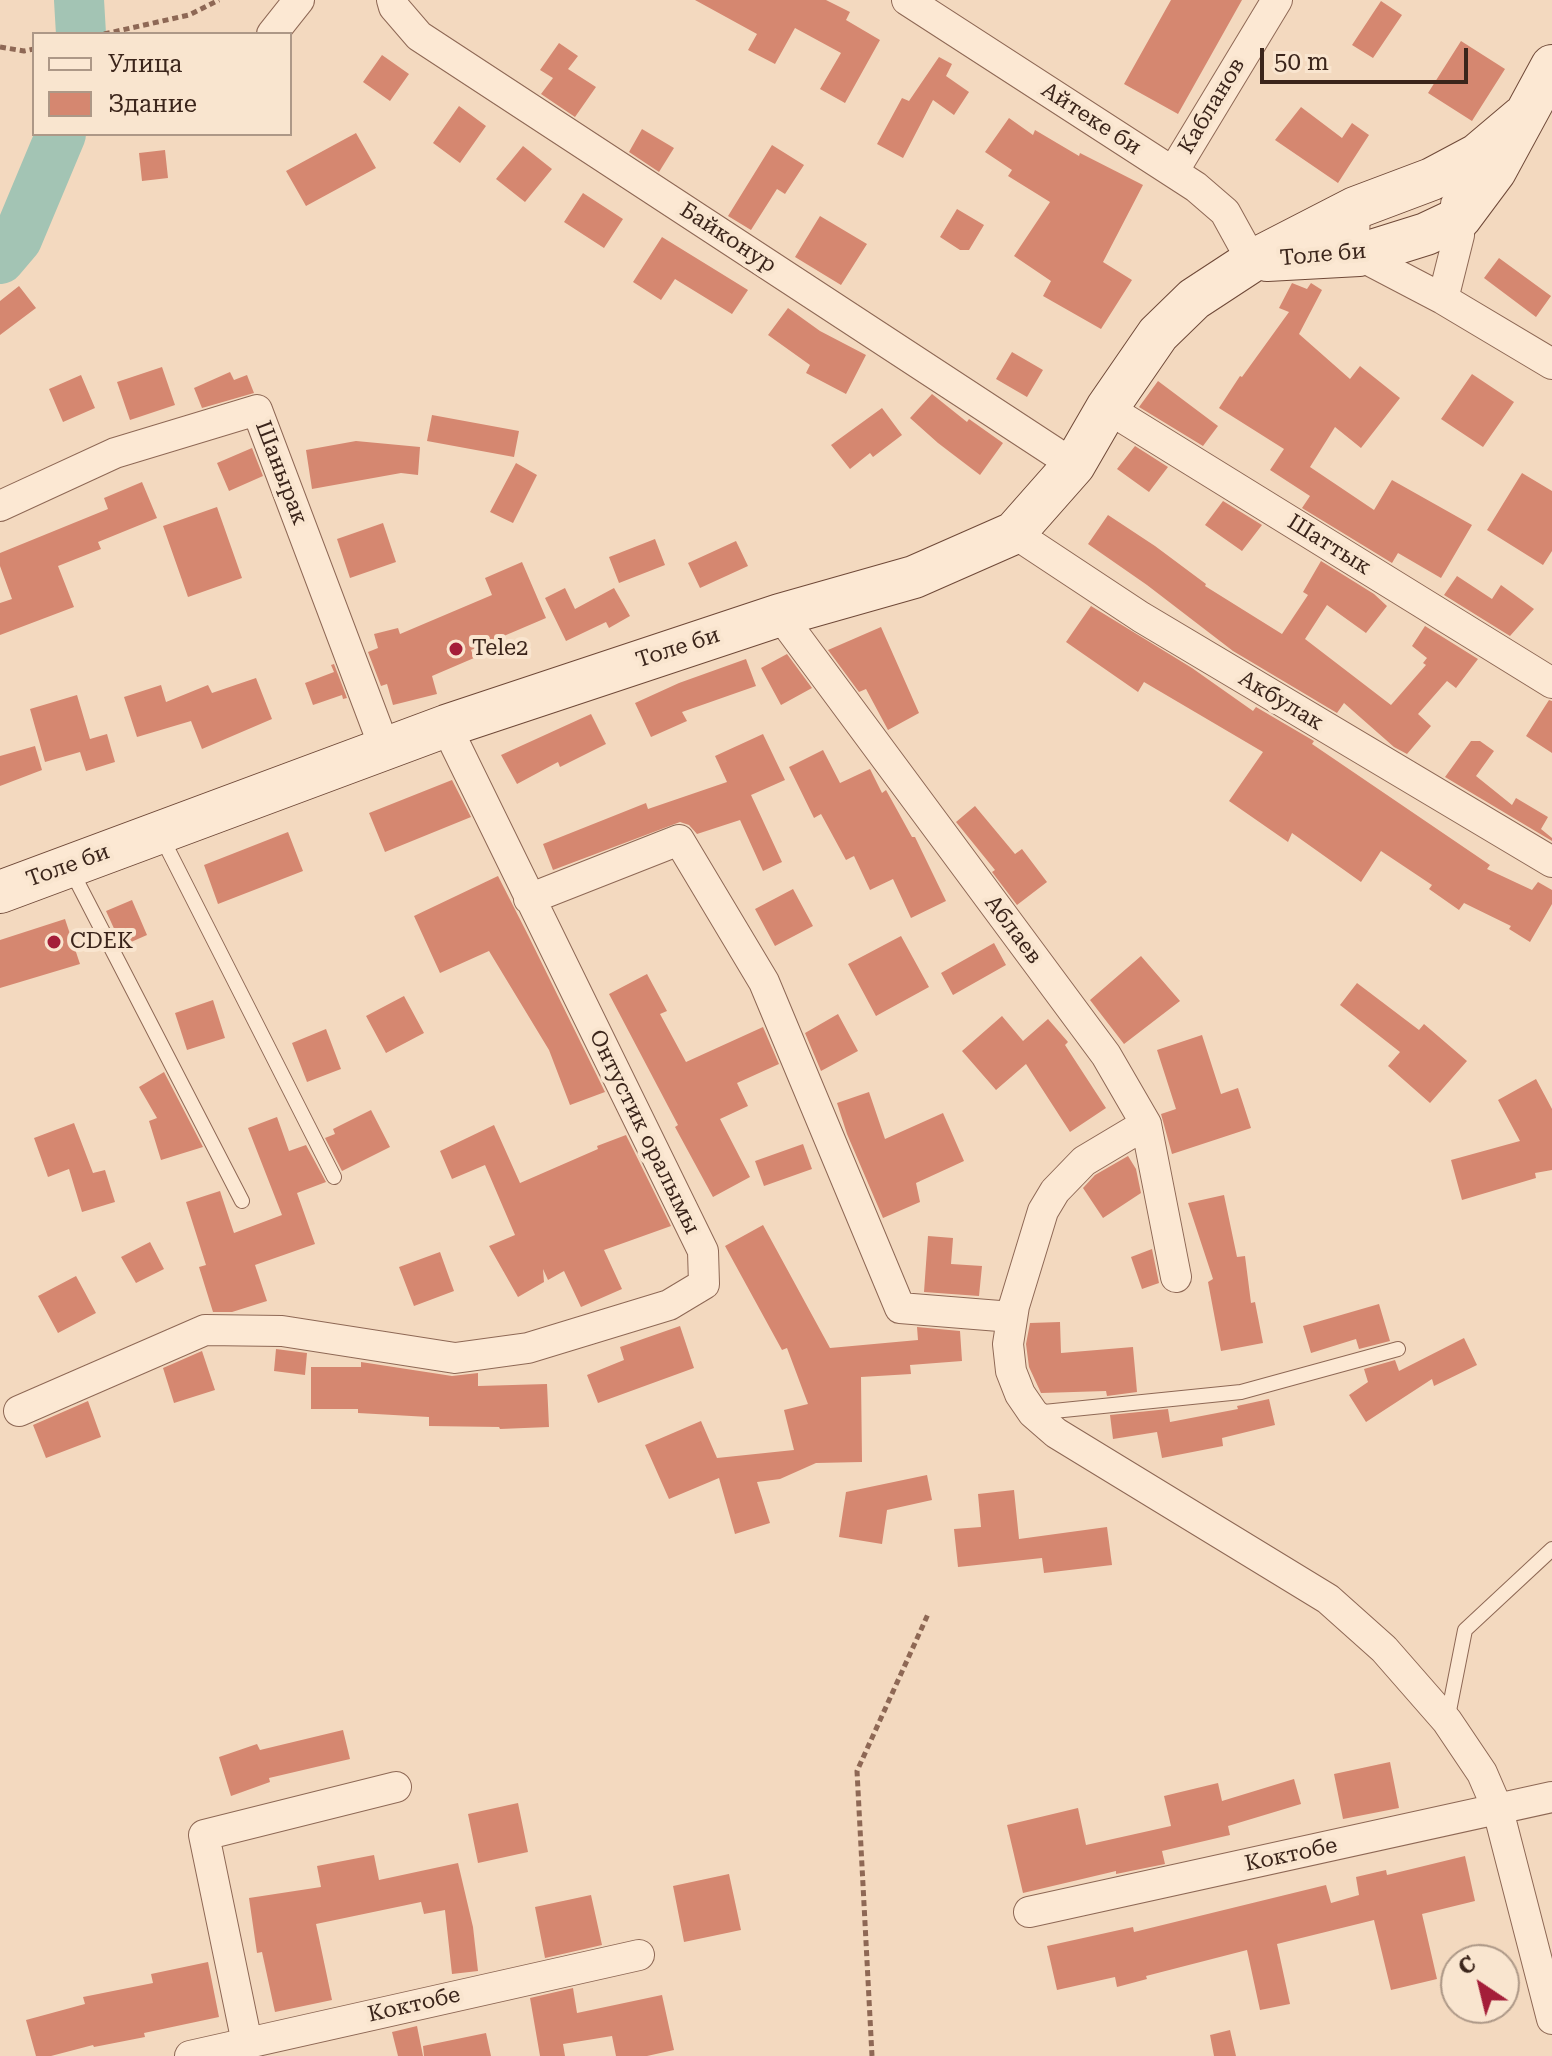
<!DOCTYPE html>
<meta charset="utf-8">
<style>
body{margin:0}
#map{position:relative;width:1552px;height:2056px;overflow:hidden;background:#f3d9bf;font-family:"Roboto Serif",serif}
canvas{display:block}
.legend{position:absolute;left:32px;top:32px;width:260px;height:104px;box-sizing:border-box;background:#f9e5cf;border:2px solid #ad9887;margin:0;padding:10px 14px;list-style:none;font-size:24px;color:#3b251b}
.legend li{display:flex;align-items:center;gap:16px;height:40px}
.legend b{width:40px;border:2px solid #ad9887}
.north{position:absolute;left:1440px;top:1944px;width:80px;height:80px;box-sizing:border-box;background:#f9e5cf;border:2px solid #ad9887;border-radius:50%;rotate:325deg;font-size:22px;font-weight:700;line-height:32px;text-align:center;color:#3b251b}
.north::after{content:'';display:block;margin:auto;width:28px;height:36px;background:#a41e39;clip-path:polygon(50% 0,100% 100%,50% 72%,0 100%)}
.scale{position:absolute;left:1260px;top:48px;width:208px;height:36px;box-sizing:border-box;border:4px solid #3b251b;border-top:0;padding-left:10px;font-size:24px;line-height:28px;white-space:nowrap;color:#3b251b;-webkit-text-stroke:6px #f9e5cf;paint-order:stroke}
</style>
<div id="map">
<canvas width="1552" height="2056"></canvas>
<ul class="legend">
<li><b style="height:10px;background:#fce8d3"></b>Улица</li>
<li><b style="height:22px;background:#d58770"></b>Здание</li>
</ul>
<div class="north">С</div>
<div class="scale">50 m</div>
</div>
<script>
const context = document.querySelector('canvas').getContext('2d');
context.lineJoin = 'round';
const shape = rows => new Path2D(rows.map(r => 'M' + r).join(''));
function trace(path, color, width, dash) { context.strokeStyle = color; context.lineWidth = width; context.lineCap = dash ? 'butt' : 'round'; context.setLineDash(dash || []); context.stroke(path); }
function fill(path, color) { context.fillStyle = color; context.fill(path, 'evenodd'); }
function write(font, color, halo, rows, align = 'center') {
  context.font = font + ' "Roboto Serif",serif'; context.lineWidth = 8; context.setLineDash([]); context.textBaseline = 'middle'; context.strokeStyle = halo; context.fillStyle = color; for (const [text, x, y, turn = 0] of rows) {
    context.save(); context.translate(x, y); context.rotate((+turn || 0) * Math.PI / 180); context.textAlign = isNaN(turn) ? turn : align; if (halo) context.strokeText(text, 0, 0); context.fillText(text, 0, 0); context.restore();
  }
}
trace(shape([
 [79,0,81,34],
 [0,259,17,239,61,134]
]), '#a3c4b4', 50);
fill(shape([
 [695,0,826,0,850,12,846,20,880,40,845,103,820,89,841,53,795,28,775,64,748,50,757,34],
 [1171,0,1242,0,1178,114,1124,84],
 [1381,1,1402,15,1373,58,1352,45],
 [1461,41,1505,69,1472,121,1428,93],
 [559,43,578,56,568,69,596,87,575,117,541,94,553,78,540,70],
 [382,55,409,74,390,101,363,82],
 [939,57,952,64,946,76,969,92,954,115,933,100,903,158,877,144,902,98,909,101],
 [459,106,486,126,460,163,433,143],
 [1301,107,1342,138,1352,123,1369,135,1338,183,1275,140],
 [1009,118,1033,135,1035,130,1079,156,1080,153,1143,185,1103,262,1132,280,1101,329,1043,296,1051,281,1014,256,1050,202,1008,176,1012,170,985,152],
 [642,129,674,148,659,172,629,152],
 [356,133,376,168,306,206,286,171],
 [772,145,804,165,785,194,777,189,751,230,728,216],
 [523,146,552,169,525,202,496,179],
 [165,150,168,178,142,181,139,153],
 [583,193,623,219,604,248,564,222],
 [957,209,984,225,969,250,960,250,940,237],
 [820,216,867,244,841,285,795,257],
 [662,237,748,290,732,314,675,279,661,300,633,282],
 [1499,258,1551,296,1536,317,1484,278],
 [1292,283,1307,289,1311,283,1322,290,1299,334,1350,379,1360,366,1400,398,1361,448,1335,427,1310,467,1374,510,1392,480,1472,525,1441,578,1398,553,1392,563,1302,508,1310,496,1270,470,1284,449,1219,408,1240,376,1242,377,1289,312,1279,308],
 [19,286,36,308,0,335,0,301],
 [788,308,820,331,866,355,846,394,806,373,810,365,768,335],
 [1012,352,1043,370,1027,397,996,379],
 [162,367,175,405,130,420,117,382],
 [230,372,234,380,247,375,254,393,202,408,194,388],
 [1472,374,1514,402,1483,447,1441,419],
 [81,375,95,408,63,422,49,389],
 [1158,381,1218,426,1203,446,1139,407],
 [932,394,967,422,969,419,1003,443,980,475,938,443,910,418],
 [882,408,902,435,873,457,870,453,850,469,831,445],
 [432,415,519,431,514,457,427,441],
 [356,441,420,447,418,475,401,473,312,489,306,450],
 [1135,446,1168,467,1149,492,1117,469],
 [252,448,263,476,229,491,217,463],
 [516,463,537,475,513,523,490,512],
 [1522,473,1552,491,1552,551,1543,565,1487,530],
 [142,482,157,518,98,542,101,549,58,566,74,607,0,635,0,603,12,599,0,566,0,553,108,509,104,498],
 [1223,501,1262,525,1242,551,1205,525],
 [217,507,242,578,188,597,163,526],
 [1108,515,1155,546,1206,584,1205,586,1282,634,1308,595,1303,592,1321,561,1374,594,1387,606,1366,633,1327,605,1305,639,1391,705,1426,665,1423,663,1427,658,1412,646,1425,626,1478,659,1456,688,1447,681,1418,714,1431,726,1407,754,1394,747,1344,703,1337,713,1233,651,1147,585,1088,544],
 [383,523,396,562,350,578,337,539],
 [655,539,665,565,619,583,609,557],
 [736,541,748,566,700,588,688,563],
 [522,562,546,618,471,650,474,658,432,676,437,694,393,705,387,684,381,686,368,652,378,648,374,634,398,628,400,634,492,595,485,578],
 [1457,576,1492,599,1501,585,1534,609,1510,636,1444,595],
 [565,588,575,609,614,588,630,616,609,628,606,622,566,641,545,598],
 [1091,606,1192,668,1253,711,1256,707,1314,741,1312,744,1490,865,1487,869,1532,890,1538,882,1552,890,1552,904,1530,942,1509,929,1511,926,1464,903,1459,910,1429,889,1432,885,1381,851,1361,882,1292,833,1288,842,1229,801,1263,752,1144,682,1138,692,1066,642],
 [881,627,919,713,888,730,866,689,859,692,828,650],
 [787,654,812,688,781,705,761,668],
 [746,659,756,686,682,712,687,721,651,737,635,703,679,683],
 [334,664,347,698,343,699,342,695,313,705,305,683,334,672,331,665],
 [256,678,272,719,202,749,191,721,137,737,124,697,161,685,166,702,208,685,212,693],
 [77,695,90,739,107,734,115,762,86,771,80,752,45,762,30,709],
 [1549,700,1552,701,1552,753,1526,736],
 [591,714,606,744,560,767,558,762,517,784,501,755],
 [763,734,785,780,751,795,782,862,763,871,740,820,697,834,689,825,680,822,553,870,543,844,646,803,648,809,727,782,715,756],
 [1471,741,1480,741,1494,751,1476,776,1512,805,1516,798,1548,817,1541,829,1552,838,1552,841,1445,777],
 [35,746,42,770,0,786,0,756],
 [823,750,840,783,870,769,882,793,886,790,912,837,915,837,946,901,911,918,893,879,870,890,854,856,846,860,821,814,814,818,789,767],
 [452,780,471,817,385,852,369,813],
 [975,806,1015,854,1022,849,1047,882,1017,905,992,872,995,870,956,822],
 [288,832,303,871,218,904,204,865],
 [498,876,528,935,605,1092,570,1105,549,1050,489,951,440,973,414,916],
 [793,889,813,926,775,946,755,909],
 [132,900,147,935,122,946,106,911],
 [65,919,80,964,0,988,0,940],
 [901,936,929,987,876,1016,848,964],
 [994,943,1006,965,953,995,941,973],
 [1141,956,1180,1001,1124,1044,1090,1000],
 [647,974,667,1011,660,1014,686,1062,763,1027,779,1064,737,1083,748,1106,720,1119,750,1177,713,1197,675,1127,678,1125,609,994],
 [1357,983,1419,1030,1424,1024,1467,1061,1430,1103,1388,1066,1400,1052,1340,1005],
 [404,996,424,1033,386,1053,366,1016],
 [213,1000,225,1038,187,1050,175,1013],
 [838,1014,858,1051,821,1071,805,1033],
 [1002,1016,1023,1041,1048,1019,1068,1042,1065,1045,1106,1108,1070,1132,1026,1064,996,1090,962,1051],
 [326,1029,341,1069,307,1082,292,1043],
 [1202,1035,1221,1094,1238,1088,1251,1128,1172,1154,1161,1114,1176,1109,1157,1050],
 [164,1072,203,1147,161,1160,149,1121,157,1118,139,1087],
 [1536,1079,1552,1109,1552,1170,1535,1173,1536,1178,1462,1200,1451,1160,1520,1141,1498,1100],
 [869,1092,885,1139,943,1113,964,1161,916,1183,920,1202,883,1218,847,1134,837,1103],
 [371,1110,390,1147,342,1171,325,1138,335,1134,333,1129],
 [277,1117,289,1151,306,1145,326,1182,297,1193,315,1244,255,1265,267,1301,232,1312,213,1312,199,1267,206,1265,186,1202,220,1191,234,1233,282,1215,248,1128],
 [74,1123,93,1173,105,1170,115,1202,82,1212,69,1169,48,1177,34,1138],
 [494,1125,520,1183,598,1149,597,1146,626,1135,671,1226,604,1250,622,1289,581,1307,564,1271,548,1280,543,1269,544,1282,518,1297,489,1246,515,1235,485,1165,452,1179,440,1151],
 [803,1144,812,1169,764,1186,755,1161],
 [1128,1156,1136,1169,1141,1193,1103,1218,1083,1188,1095,1175],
 [1224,1195,1237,1257,1245,1256,1251,1303,1255,1302,1263,1343,1221,1351,1208,1282,1213,1279,1188,1203],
 [763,1225,830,1348,918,1340,917,1327,960,1331,962,1361,910,1365,911,1374,861,1377,862,1462,816,1463,780,1479,757,1482,770,1523,735,1534,719,1478,669,1499,645,1445,701,1421,717,1458,794,1450,784,1410,808,1404,787,1348,782,1350,725,1246],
 [928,1236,953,1238,951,1264,982,1266,979,1296,924,1292],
 [150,1242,164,1269,136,1283,121,1257],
 [1152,1249,1159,1283,1142,1289,1131,1257],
 [440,1252,454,1291,414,1306,399,1267],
 [76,1276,96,1313,58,1333,38,1296],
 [1379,1304,1390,1341,1359,1349,1356,1339,1311,1353,1303,1326],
 [1060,1322,1061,1353,1133,1347,1137,1392,1107,1396,1106,1391,1041,1393,1029,1367,1026,1344,1030,1323],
 [680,1326,694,1368,598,1403,587,1375,624,1360,620,1347],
 [1464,1338,1477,1365,1434,1386,1432,1379,1366,1422,1349,1395,1368,1382,1364,1369,1395,1360,1399,1371],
 [276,1349,307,1353,305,1375,274,1371],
 [202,1351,215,1390,174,1403,163,1368],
 [361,1362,452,1376,478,1373,478,1386,547,1384,549,1427,500,1429,499,1427,429,1426,429,1417,358,1413,358,1409,311,1409,311,1367,361,1367],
 [1269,1399,1275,1425,1222,1438,1223,1446,1162,1458,1157,1432,1113,1439,1110,1415,1168,1409,1170,1422,1238,1409,1237,1406],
 [88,1401,101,1437,46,1458,33,1425],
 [927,1475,932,1500,887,1510,882,1544,839,1537,846,1492],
 [1014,1490,1019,1539,1107,1527,1112,1565,1044,1573,1042,1558,958,1567,954,1529,981,1527,978,1494],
 [343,1730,350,1759,269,1778,270,1782,231,1796,219,1757,257,1744,260,1750],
 [1390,1762,1399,1808,1343,1819,1334,1774],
 [1294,1779,1301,1804,1228,1826,1230,1835,1162,1851,1165,1864,1116,1874,1116,1871,1023,1893,1007,1825,1078,1808,1086,1845,1171,1826,1164,1796,1218,1783,1222,1801],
 [518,1803,528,1852,478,1863,468,1814],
 [374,1855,379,1880,458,1863,473,1927,478,1971,452,1974,445,1910,424,1914,421,1902,316,1924,332,2000,275,2012,262,1952,257,1953,249,1898,321,1887,317,1866],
 [1465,1856,1475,1901,1422,1914,1437,1979,1391,1990,1374,1920,1277,1944,1290,2004,1260,2010,1247,1950,1146,1976,1147,1979,1117,1987,1115,1977,1057,1990,1047,1946,1133,1927,1134,1932,1326,1885,1331,1903,1359,1895,1356,1877,1386,1870,1387,1875],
 [729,1874,741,1930,684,1942,673,1886],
 [591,1895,602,1945,545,1958,535,1907],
 [208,1962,219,2017,144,2033,145,2037,94,2047,93,2045,51,2056,36,2056,26,2020,85,2004,83,1997,153,1983,151,1974],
 [573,1988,577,2013,662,1995,674,2050,647,2056,616,2056,612,2036,563,2044,565,2056,540,2056,530,1998],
 [417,2026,423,2056,398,2056,392,2032],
 [1230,2030,1236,2056,1214,2056,1210,2035],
 [486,2033,491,2056,424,2056,423,2046]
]), '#d58770');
const service = shape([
 [161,836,334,1177],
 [71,870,242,1201],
 [1034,1413,1241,1392,1398,1349],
 [1447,1721,1465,1630,1552,1549]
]);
const minor = shape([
 [392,0,394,7,419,36,1074,465],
 [907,0,1196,187,1225,212,1252,261],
 [272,34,299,0],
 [1173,172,1277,0],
 [1355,208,1354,240,1359,255,1443,299,1552,364],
 [1443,299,1459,235,1460,218,1456,204],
 [1107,408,1552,683],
 [0,506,115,453,257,410,385,749],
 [1014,533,1141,617,1552,862],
 [780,615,1106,1055,1146,1124,1176,1277],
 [529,899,679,840,764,982,900,1308,1012,1317],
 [1146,1124,1084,1161,1055,1191,1043,1211,1014,1306,1008,1344,1011,1371,1020,1394,1033,1413,1056,1433,1328,1599,1384,1649,1447,1721,1482,1773,1498,1810,1552,2019],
 [19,1411,205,1330,282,1331,455,1358,528,1348,669,1305,704,1284,703,1251,446,726],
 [1029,1912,1552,1797],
 [247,2043,204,1835,396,1787],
 [190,2056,639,1955]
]);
const secondary = shape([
 [1267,260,1359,255,1426,234,1460,218,1495,171,1552,66],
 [0,892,446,726,780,615,914,577,1014,533,1074,465,1107,408,1158,334,1194,299,1252,261,1355,208,1432,179,1477,155,1522,117]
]);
trace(service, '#8e6855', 16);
trace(minor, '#8e6855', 32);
trace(secondary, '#6f4938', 44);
trace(shape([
 [104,34,189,15,219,0],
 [0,47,24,51,34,49],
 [872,2056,857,1771,929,1612]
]), '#8e6855', 5, [6, 4]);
trace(service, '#fce8d3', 14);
trace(minor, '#fce8d3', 30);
trace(secondary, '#fce8d3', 42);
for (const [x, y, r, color] of [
 [456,649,8,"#a41e39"],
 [54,942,8,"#a41e39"]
]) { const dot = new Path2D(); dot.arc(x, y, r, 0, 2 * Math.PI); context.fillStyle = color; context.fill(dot); trace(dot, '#f9e5cf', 3); }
write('22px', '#3b251b', '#f9e5cf', [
 ["Кабланов",1212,106,-59],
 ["Айтеке би",1091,119,33],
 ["Байконур",728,238,33],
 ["Толе би",1323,255,-5],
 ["Шанырак",281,473,69],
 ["Шаттык",1329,545,32],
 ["Толе би",678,648,-18],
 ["Акбулак",1281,701,31],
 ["Толе би",68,866,-20],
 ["Аблаев",1013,930,53],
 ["Онтустик оралымы",644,1132,64],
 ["Коктобе",1291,1855,-12],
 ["Коктобе",414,2005,-13]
]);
write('22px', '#3b251b', '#f9e5cf', [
 ["Tele2",472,649],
 ["CDEK",70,942]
], 'left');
</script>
